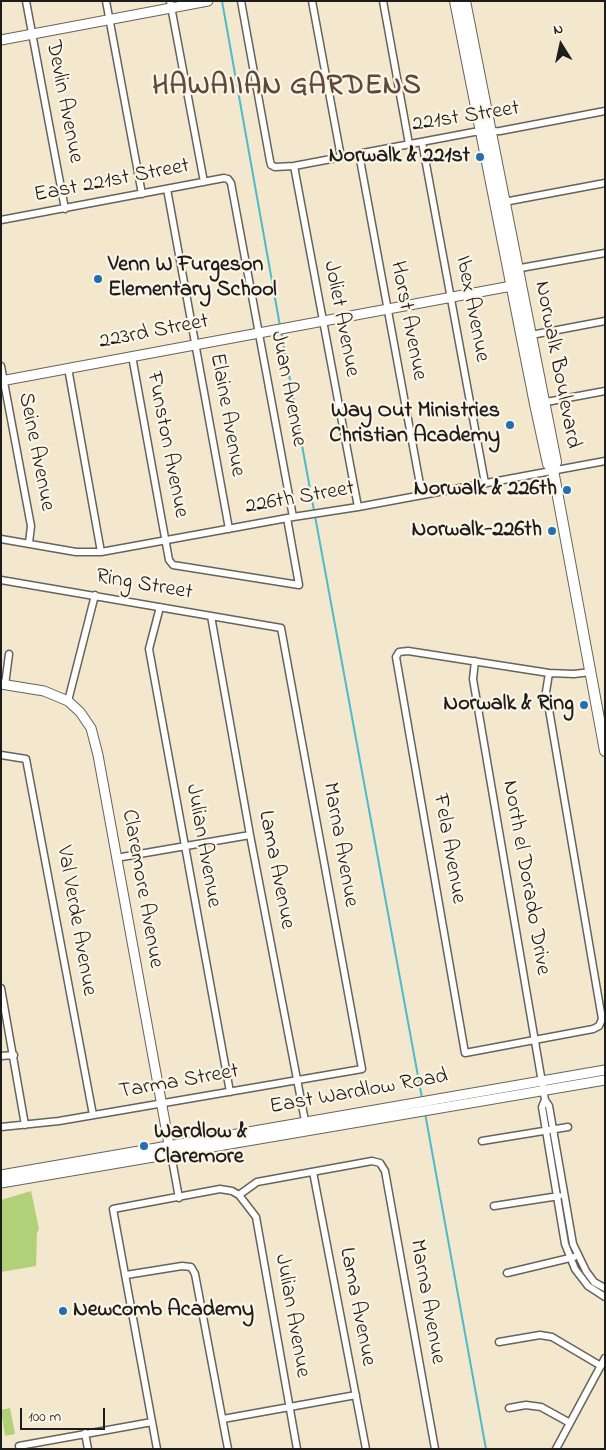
<!DOCTYPE html>
<style>
body{margin:0}
#map{position:relative;width:606px;height:1450px;overflow:hidden;background:#f3e8ce;font-family:"Indie Flower",sans-serif}
canvas{display:block}
.frame{position:absolute;inset:0;border:2px solid #1c1c1c;pointer-events:none}
.north{position:absolute;left:536px;top:20px;width:50px;height:50px;-webkit-text-stroke:4px #fcf5e5;paint-order:stroke;rotate:350deg;font-size:14px;font-weight:700;line-height:20px;text-align:center;color:#1c1c1c}
.north::after{content:'';display:block;margin:auto;width:18px;height:22px;background:#1c1c1c;clip-path:polygon(50% 0,100% 100%,50% 72%,0 100%)}
.scale{position:absolute;left:20px;top:1408px;width:85px;height:22px;box-sizing:border-box;border:2px solid #1c1c1c;border-top:0;padding-left:6px;font-size:15px;line-height:18px;white-space:nowrap;color:#1c1c1c;-webkit-text-stroke:4px #fcf5e5;paint-order:stroke}
</style>
<div id="map">
<canvas width="606" height="1450"></canvas>
<div class="frame"></div>
<div class="north">N</div>
<div class="scale">100 m</div>
</div>
<script>
const context = document.querySelector('canvas').getContext('2d');
context.lineJoin = 'round';
function fill(path, color) { context.fillStyle = color; context.fill(path, 'evenodd'); }
const shape = rows => new Path2D(rows.map(r => 'M' + r).join(''));
function trace(path, color, width, dash) { context.strokeStyle = color; context.lineWidth = width; context.lineCap = dash ? 'butt' : 'round'; context.setLineDash(dash || []); context.stroke(path); }
function write(font, color, halo, rows, align = 'center') {
  context.font = font + ' "Indie Flower",sans-serif'; context.lineWidth = 4.5; context.setLineDash([]); context.textBaseline = 'middle'; context.strokeStyle = halo; context.fillStyle = color; for (const [text, x, y, turn = 0] of rows) {
    context.save(); context.translate(x, y); context.rotate((+turn || 0) * Math.PI / 180); context.textAlign = isNaN(turn) ? turn : align; if (halo) context.strokeText(text, 0, 0); context.fillText(text, 0, 0); context.restore();
  }
}
fill(shape([
 [31,1191,39,1229,37,1233,36,1266,1,1272,1,1200],
 [10,1408,15,1434,5,1436,1,1410]
]), '#b2d077');
trace(shape([
 [222,1,280,326],
 [281,331,422,1098],
 [425,1113,486,1449]
]), '#4fbbc9', 2);
const street = shape([
 [26,1,65,209],
 [106,1,142,194],
 [170,1,204,182],
 [241,1,270,161,271,165,275,167,294,166,474,132,500,131,605,111],
 [312,1,341,157],
 [383,1,409,144],
 [422,142,485,483],
 [359,154,422,495],
 [294,166,358,507],
 [167,189,229,529],
 [504,202,605,183],
 [1,220,224,178,228,179,231,183,293,517],
 [515,269,605,253],
 [531,335,605,321],
 [132,356,169,560,173,565,299,585,287,518],
 [1,366,31,526,29,543],
 [68,368,101,552],
 [541,403,605,391],
 [1,539,76,552,101,552,293,517,358,507,605,461],
 [1,580,281,628,362,1069,59,1121,1,1127],
 [160,607,149,649,230,1092],
 [211,616,250,835,306,1126],
 [475,661,473,679,545,1100,549,1106,573,1244,586,1271,594,1282,605,1288],
 [549,673,546,692,602,1019,599,1026,593,1029,465,1053,396,657,399,652,408,651,549,673,574,674,591,672],
 [5,685,9,654],
 [68,701,95,595],
 [1,755,26,759,93,1115],
 [116,858,250,835],
 [1,988,25,1125],
 [1,1056,14,1055],
 [545,1100,542,1107,565,1244,575,1269,588,1286,605,1297],
 [482,1141,568,1127],
 [171,1154,179,1198],
 [313,1172,366,1449],
 [239,1195,256,1217,297,1449],
 [494,1206,559,1196],
 [507,1273,574,1257],
 [126,1275,182,1266,191,1267,195,1274,228,1449],
 [499,1342,540,1335,552,1337,601,1366],
 [509,1408,526,1405,541,1407,570,1423],
 [223,1419,356,1395],
 [85,1433,88,1449],
 [20,1449,19,1446,152,1422],
 [157,1449,113,1209,220,1189,232,1191,239,1195,257,1182,372,1161,380,1163,385,1171,435,1449],
 [556,1449,605,1358]
]);
const secondary = shape([
 [1,40,208,1],
 [1,381,517,285],
 [1,684,44,691,68,701,80,712,91,728,98,755,170,1150],
 [1,1175,605,1070],
 [1,1183,605,1080]
]);
const primary = shape([
 [455,1,535,404,548,464,553,470,605,751],
 [465,1,556,462,553,470]
]);
trace(street, '#67635a', 9);
trace(secondary, '#67635a', 11);
trace(primary, '#67635a', 12);
trace(street, '#fff', 6);
trace(secondary, '#fff', 9);
trace(primary, '#fff', 10);
for (const [x, y, r, color] of [
 [480,157,5,"#1f6fb2"],
 [98,279,5,"#1f6fb2"],
 [510,425,5,"#1f6fb2"],
 [567,490,5,"#1f6fb2"],
 [552,531,5,"#1f6fb2"],
 [584,705,5,"#1f6fb2"],
 [144,1146,5,"#1f6fb2"],
 [63,1311,5,"#1f6fb2"]
]) { const dot = new Path2D(); dot.arc(x, y, r, 0, 2 * Math.PI); context.fillStyle = color; context.fill(dot); trace(dot, '#fcf5e5', 2); }
write('22px', '#1c1c1c', '#fcf5e5', [
 ["Devlin Avenue",63,102,79],
 ["221st Street",466,118,-9],
 ["East 221st Street",112,182,-11],
 ["Ibex Avenue",471,309,79],
 ["Joliet Avenue",340,319,79],
 ["Horst Avenue",407,321,79],
 ["223rd Street",154,333,-11],
 ["Norwalk Boulevard",556,365,79],
 ["Juan Avenue",287,389,79],
 ["Elaine Avenue",226,415,80],
 ["Funston Avenue",166,445,79],
 ["Seine Avenue",35,452,79],
 ["226th Street",300,499,-10],
 ["Ring Street",144,586,10],
 ["Marna Avenue",339,845,80],
 ["Julian Avenue",202,846,80],
 ["Fela Avenue",448,849,80],
 ["Lama Avenue",275,870,79],
 ["North el Dorado Drive",525,878,80],
 ["Claremore Avenue",141,889,80],
 ["Val Verde Avenue",75,921,80],
 ["Tarma Street",179,1083,-10],
 ["East Wardlow Road",359,1093,-10],
 ["Marna Avenue",426,1302,80],
 ["Lama Avenue",356,1307,79],
 ["Julian Avenue",291,1316,80]
]);
write('bold 22px', '#1c1c1c', '#fcf5e5', [
 ["Norwalk & 221st",470,157],
 ["Venn W Furgeson",108,266,"left"],
 ["Elementary School",108,291,"left"],
 ["Way Out Ministries",500,412],
 ["Christian Academy",500,437],
 ["Norwalk & 226th",557,490],
 ["Norwalk-226th",542,531],
 ["Norwalk & Ring",574,705],
 ["Wardlow &",154,1133,"left"],
 ["Claremore",154,1158,"left"],
 ["Newcomb Academy",73,1311,"left"]
], 'right');
context.letterSpacing = '1px';
write('bold 28px', '#5c483d', '#fcf5e5', [
 ["HAWAIIAN GARDENS",287,88]
]);
context.letterSpacing = '0px';
</script>
